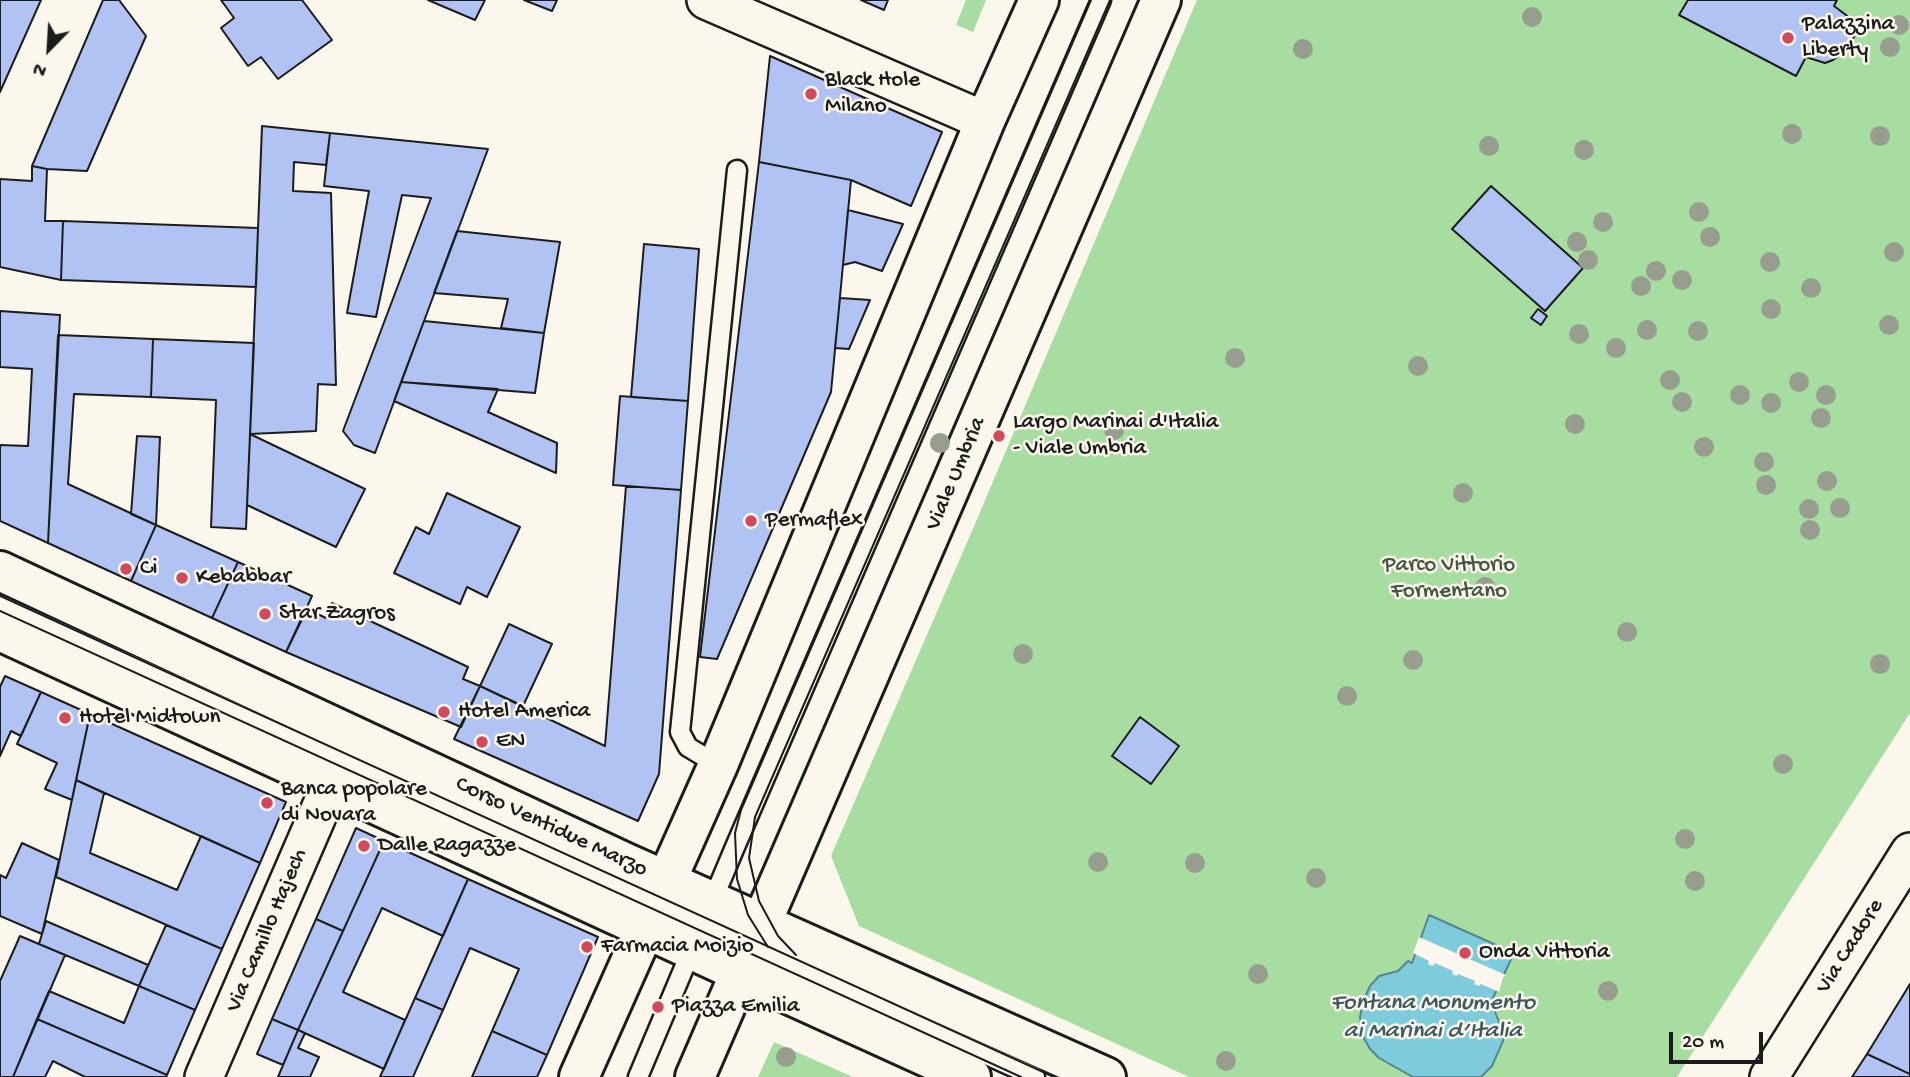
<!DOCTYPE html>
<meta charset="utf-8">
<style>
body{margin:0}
#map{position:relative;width:1910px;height:1077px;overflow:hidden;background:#fbf7ec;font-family:"Gochi Hand",sans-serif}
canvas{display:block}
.north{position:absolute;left:14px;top:14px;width:70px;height:70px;-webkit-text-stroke:5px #fbf7ec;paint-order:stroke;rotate:204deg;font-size:19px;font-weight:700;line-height:28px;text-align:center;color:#1c1c1c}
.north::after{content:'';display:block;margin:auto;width:24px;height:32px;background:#1c1c1c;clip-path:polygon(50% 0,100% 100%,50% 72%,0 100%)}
.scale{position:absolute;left:1669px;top:1032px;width:94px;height:32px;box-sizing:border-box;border:4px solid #1c1c1c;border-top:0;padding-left:9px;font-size:21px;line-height:24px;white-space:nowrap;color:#1c1c1c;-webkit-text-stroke:5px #fbf7ec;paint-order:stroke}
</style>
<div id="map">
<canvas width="1910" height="1077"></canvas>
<div class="north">N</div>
<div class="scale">20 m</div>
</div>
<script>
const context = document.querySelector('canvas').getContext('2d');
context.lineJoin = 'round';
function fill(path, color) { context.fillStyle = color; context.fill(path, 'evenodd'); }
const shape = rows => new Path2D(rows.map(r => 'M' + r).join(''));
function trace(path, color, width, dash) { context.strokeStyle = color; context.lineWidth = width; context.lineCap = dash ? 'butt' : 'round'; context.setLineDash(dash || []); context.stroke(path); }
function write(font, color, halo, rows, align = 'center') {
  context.font = font + ' "Gochi Hand",sans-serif'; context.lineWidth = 5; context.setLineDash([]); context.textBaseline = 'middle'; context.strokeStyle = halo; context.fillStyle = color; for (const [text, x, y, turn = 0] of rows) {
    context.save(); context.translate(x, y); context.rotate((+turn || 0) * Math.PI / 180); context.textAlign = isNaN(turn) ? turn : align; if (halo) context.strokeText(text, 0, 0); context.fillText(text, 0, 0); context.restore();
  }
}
fill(shape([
 [966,0,986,0,973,32,956,25],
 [1197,0,1910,0,1910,713,1677,1077,1189,1077,859,926,831,856,972,531],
 [774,1042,853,1077,758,1077]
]), '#a7dda0');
const water = shape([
 [1429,915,1514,953,1493,998,1496,1000,1494,1009,1504,1035,1503,1041,1492,1066,1481,1077,1413,1077,1379,1058,1370,1049,1362,1035,1360,1017,1363,1002,1370,986,1379,976,1398,971,1408,961,1412,963,1429,915]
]);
fill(water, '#7ecbdc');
trace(water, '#57858f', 2);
fill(shape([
 [1419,937,1506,975,1503,978,1499,992,1481,984,1479,986,1474,984,1475,981,1458,974,1457,976,1452,974,1453,971,1435,963,1433,966,1428,964,1429,961,1413,953]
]), '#fbf7ec');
const building = shape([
 [0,0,41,0,0,92,0,0],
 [103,0,119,0,146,36,87,171,47,169,32,166,103,0],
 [221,0,302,0,332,40,278,79,261,57,248,66,221,28,234,18,221,0],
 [428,0,485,0,475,20,428,0],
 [524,0,557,0,552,11,524,0],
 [861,0,888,0,884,10,861,0],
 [1688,0,1837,0,1834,6,1850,18,1855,35,1846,52,1833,60,1825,63,1806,57,1796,76,1679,15,1688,0],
 [770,56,942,132,911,206,851,180,759,162,770,56],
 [262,126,330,133,326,165,294,162,293,191,331,193,336,385,318,384,316,431,250,434,262,126],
 [330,133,488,149,375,453,354,445,343,431,431,198,402,195,376,317,347,313,369,191,324,186,330,133],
 [759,162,851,180,831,392,717,659,700,657,759,162],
 [32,166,47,169,45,221,63,221,61,280,0,267,0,179,32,181,32,166],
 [1491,186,1583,268,1545,311,1452,229,1491,186],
 [848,210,903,224,882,271,855,262,843,265,848,210],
 [63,221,258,228,256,287,61,280,63,221],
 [457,231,560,242,544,333,501,328,508,299,434,293,457,231],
 [644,244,699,249,688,401,631,397,644,244],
 [840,298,870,300,849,349,835,348,840,298],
 [1538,309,1547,316,1541,325,1531,318,1538,309],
 [0,311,60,315,48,543,0,521,0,445,28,446,32,369,0,367,0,311],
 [424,321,544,333,535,393,401,382,424,321],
 [58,335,153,339,151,397,74,394,68,484,156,525,131,581,48,543,58,335],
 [153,339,254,343,246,529,211,527,216,400,151,397,153,339],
 [401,382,498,389,488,412,557,443,556,473,394,401,401,382],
 [620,396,688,401,681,490,613,485,620,396],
 [250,434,365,489,336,547,247,505,250,434],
 [137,436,160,437,156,525,131,514,137,436],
 [626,486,681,490,659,774,638,821,454,739,480,686,605,746,626,486],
 [447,493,520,527,487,597,467,587,460,604,394,573,416,527,429,534,447,493],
 [156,525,238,562,212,618,131,581,156,525],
 [238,562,312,596,286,652,212,618,238,562],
 [332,603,468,667,463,679,480,686,461,727,286,652,307,609,326,618,332,603],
 [509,624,552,644,523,706,480,686,509,624],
 [5,676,41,692,21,736,11,731,0,756,0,687,5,676],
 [41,692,90,714,72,800,45,789,57,763,17,744,41,692],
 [90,714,286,802,260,863,76,780,90,714],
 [1140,717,1179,746,1151,784,1112,756,1140,717],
 [76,780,104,793,90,853,177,890,201,836,260,863,222,949,56,877,76,780],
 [356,828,384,841,343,931,316,919,356,828],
 [384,841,468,879,443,936,382,908,343,992,405,1020,384,1069,298,1030,384,841],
 [22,843,59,860,42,934,0,916,0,875,6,878,22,843],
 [468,879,598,937,547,1055,492,1031,519,969,470,948,443,1010,415,998,468,879],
 [316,919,343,931,298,1030,272,1019,316,919],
 [46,921,148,965,139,986,39,944,46,921],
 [166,925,222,949,195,1010,139,986,166,925],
 [20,936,65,955,13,1077,0,1077,0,981,20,936],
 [1910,984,1910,1074,1867,1054,1910,984],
 [139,986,195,1010,167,1075,37,1019,49,991,124,1023,139,986],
 [415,998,443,1010,413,1077,380,1077,415,998],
 [37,1019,167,1075,166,1077,85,1077,53,1061,45,1077,13,1077,37,1019],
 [272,1019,298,1030,283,1065,257,1054,272,1019],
 [298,1030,305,1033,298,1048,319,1057,310,1077,278,1077,298,1030],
 [492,1031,547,1055,537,1077,472,1077,492,1031],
 [1867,1054,1910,1074,1910,1077,1852,1077,1867,1054]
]);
fill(building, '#b0c3f2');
trace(building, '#1c1c1c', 2);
const service = shape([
 [0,605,1035,1077],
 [718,765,688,747,680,732,737,170],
 [638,1077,735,847,1101,0]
]);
const minor = shape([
 [706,0,985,121],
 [204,1077,331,784],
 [1769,1077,1910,852]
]);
const secondary = shape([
 [763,924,1106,1077],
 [742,973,971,1077]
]);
const primary = shape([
 [0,571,626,863,763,924],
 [0,631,742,973],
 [579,1077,718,765,985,121,1039,0],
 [695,1077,1161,0]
]);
trace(service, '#1c1c1c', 23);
trace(minor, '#1c1c1c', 42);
trace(secondary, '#1c1c1c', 44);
trace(primary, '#1c1c1c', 44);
trace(service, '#fbf7ec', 18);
trace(minor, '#fbf7ec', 37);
trace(secondary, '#fbf7ec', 38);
trace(primary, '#fbf7ec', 38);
trace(shape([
 [0,596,1054,1077],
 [0,611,1021,1077],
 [768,947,748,915,737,879,735,833,741,810,1091,0],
 [796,955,778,936,759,901,749,858,755,817,1110,0]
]), '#1c1c1c', 2);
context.fillStyle = '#979e90';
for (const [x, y] of [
 [1532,17],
 [1899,25],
 [1890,47],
 [1303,49],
 [1792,134],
 [1880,136],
 [1489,146],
 [1584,150],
 [1699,212],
 [1603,222],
 [1710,237],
 [1577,242],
 [1894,252],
 [1588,260],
 [1770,262],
 [1656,271],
 [1682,280],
 [1641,286],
 [1811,288],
 [1771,309],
 [1889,325],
 [1647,330],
 [1698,331],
 [1579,334],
 [1616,348],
 [1235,358],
 [1418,366],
 [1670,380],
 [1799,382],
 [1740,395],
 [1826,395],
 [1682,402],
 [1771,403],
 [1821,418],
 [1575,424],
 [1114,430],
 [940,443],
 [1704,447],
 [1764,462],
 [1827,481],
 [1766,485],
 [1463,493],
 [1840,508],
 [1809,509],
 [1810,530],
 [1485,587],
 [1627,632],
 [1023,654],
 [1413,660],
 [1880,664],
 [1347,696],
 [1783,764],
 [1685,839],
 [1098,862],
 [1195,863],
 [1316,878],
 [1695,881],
 [1258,974],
 [1608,991],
 [786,1057],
 [1226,1061]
]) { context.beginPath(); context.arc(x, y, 10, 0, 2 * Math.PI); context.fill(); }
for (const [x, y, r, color] of [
 [1788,38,7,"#d1495b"],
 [811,94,7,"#d1495b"],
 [999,436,7,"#d1495b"],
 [751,521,7,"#d1495b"],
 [126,569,7,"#d1495b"],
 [182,578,7,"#d1495b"],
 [265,614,7,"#d1495b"],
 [444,712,7,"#d1495b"],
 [65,718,7,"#d1495b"],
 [482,742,7,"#d1495b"],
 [267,803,7,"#d1495b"],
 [364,846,7,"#d1495b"],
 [587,947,7,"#d1495b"],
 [1465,953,7,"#d1495b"],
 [658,1007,7,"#d1495b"]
]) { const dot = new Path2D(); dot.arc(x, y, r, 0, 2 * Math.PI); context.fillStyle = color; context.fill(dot); trace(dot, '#fbf7ec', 2.5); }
write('23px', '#1c1c1c', '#fbf7ec', [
 ["Palazzina",1802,25],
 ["Liberty",1802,51],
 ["Black Hole",825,81],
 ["Milano",825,107],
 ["Largo Marinai d'Italia",1013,423],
 ["- Viale Umbria",1013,449],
 ["Permaflex",765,521],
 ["Ci",140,569],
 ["Kebabbar",196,578],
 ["Star Zagros",279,614],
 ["Hotel America",458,712],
 ["Hotel Midtown",79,718],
 ["EN",496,742],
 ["Banca popolare",281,790],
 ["di Novara",281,816],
 ["Dalle Ragazze",378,846],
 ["Farmacia Moizio",601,947],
 ["Onda Vittoria",1479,953],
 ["Piazza Emilia",672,1007]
], 'left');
write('23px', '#1c1c1c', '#fbf7ec', [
 ["Viale Umbria",957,474,-67],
 ["Corso Ventidue Marzo",551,828,25],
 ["Via Camillo Hajech",268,931,-67],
 ["Via Cadore",1851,947,-58]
]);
write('23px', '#465644', '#fbf7ec', [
 ["Parco Vittorio",1449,566],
 ["Formentano",1449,592]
]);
write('italic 24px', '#3e595f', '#fbf7ec', [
 ["Fontana Monumento",1433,1004],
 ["ai Marinai d’Italia",1433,1032]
]);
</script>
